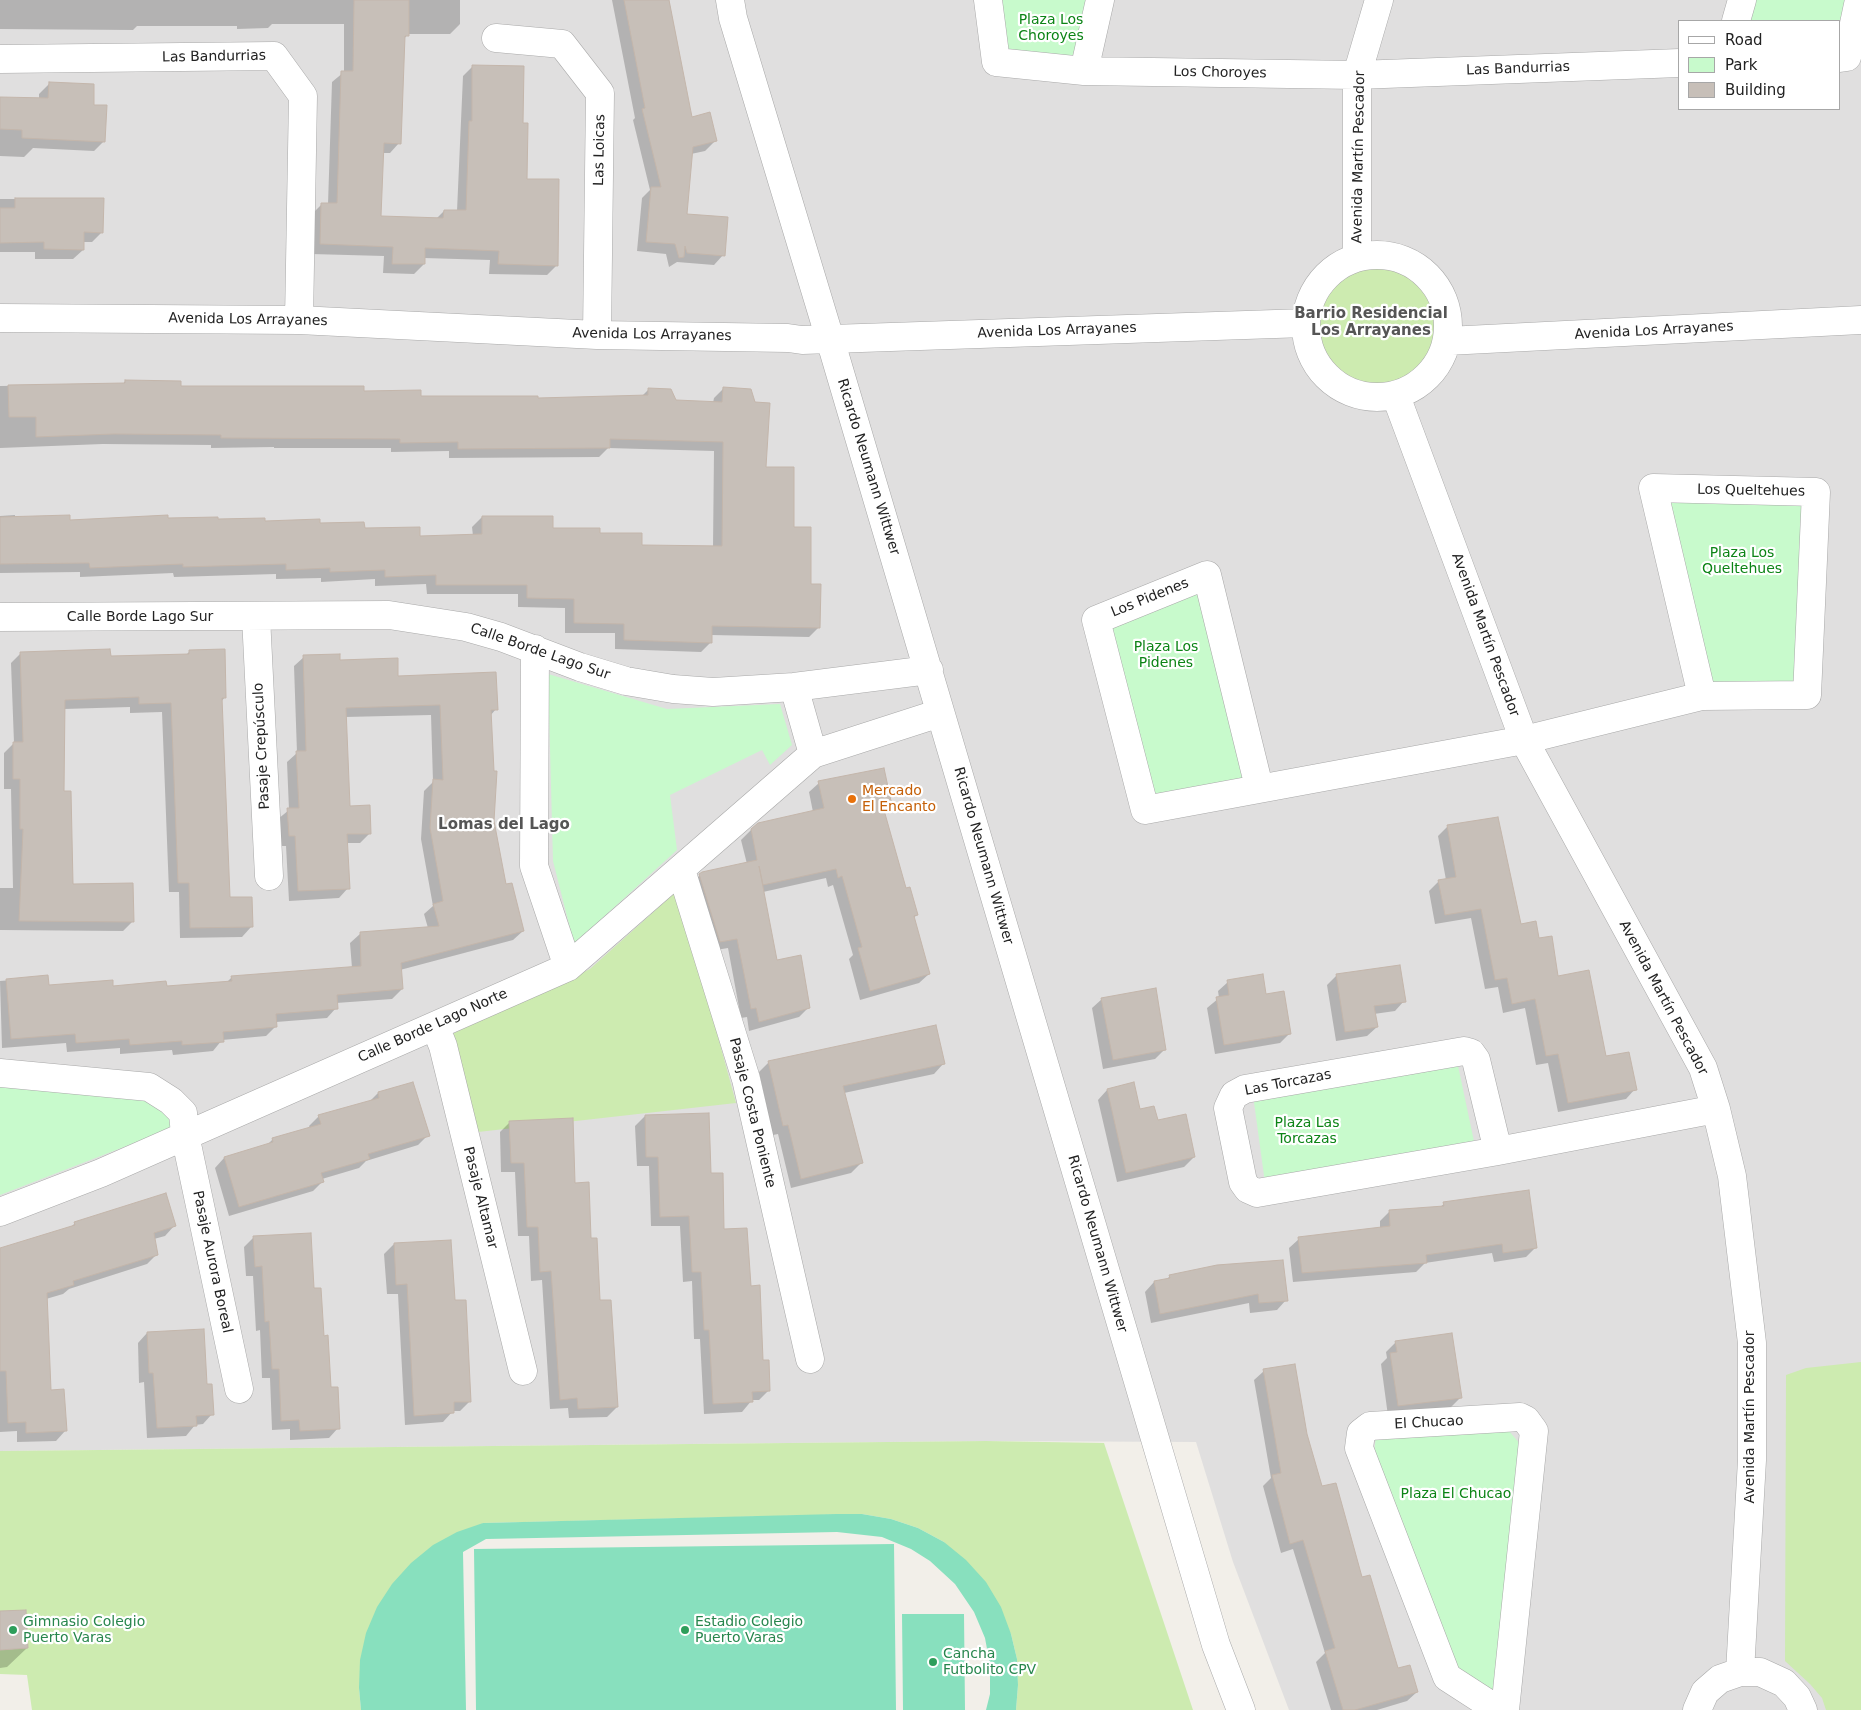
<!DOCTYPE html>
<meta charset="utf-8">
<style>
body{margin:0}
#map{position:relative;width:1861px;height:1710px;overflow:hidden;background:#f2efe9;font-family:"DejaVu Sans",sans-serif}
canvas{display:block}
.legend{position:absolute;left:1678px;top:20px;width:162px;height:90px;box-sizing:border-box;background:#fff;border:1px solid #a7a7a7;margin:0;padding:6px 9px;list-style:none;font-size:15px;color:#222}
.legend li{display:flex;align-items:center;gap:10px;height:25px}
.legend b{width:25px;border:1px solid #a7a7a7}
</style>
<div id="map">
<canvas width="1861" height="1710"></canvas>
<ul class="legend">
<li><b style="height:6px;background:#fff"></b>Road</li>
<li><b style="height:14px;background:#c8facc"></b>Park</li>
<li><b style="height:14px;background:#c7bfb8"></b>Building</li>
</ul>
</div>
<script>
const context = document.querySelector('canvas').getContext('2d');
context.lineJoin = 'round';
function fill(path, color) { context.fillStyle = color; context.fill(path, 'evenodd'); }
const shape = rows => new Path2D(rows.map(r => 'M' + r).join(''));
function trace(path, color, width, dash) { context.strokeStyle = color; context.lineWidth = width; context.lineCap = dash ? 'butt' : 'round'; context.setLineDash(dash || []); context.stroke(path); }
function write(font, color, halo, rows, align = 'center') {
  context.font = font + ' "DejaVu Sans",sans-serif'; context.lineWidth = 4.5; context.setLineDash([]); context.textBaseline = 'middle'; context.strokeStyle = halo; context.fillStyle = color; for (const [text, x, y, turn = 0] of rows) {
    context.save(); context.translate(x, y); context.rotate((+turn || 0) * Math.PI / 180); context.textAlign = isNaN(turn) ? turn : align; if (halo) context.strokeText(text, 0, 0); context.fillText(text, 0, 0); context.restore();
  }
}
fill(shape([
 [0,0,1861,0,1861,1710,1289,1710,1233,1562,1196,1442,986,1441,0,1451],
 [1680,21,1840,21,1840,109,1680,109]
]), '#e0dfdf');
fill(shape([
 '1311 327a66 66 0 1 1 132 0a66 66 0 1 1-132 0Z',
 [678,890,736,1103,478,1132,450,1035,590,969],
 [1861,1362,1861,1710,1826,1710,1822,1698,1810,1684,1785,1661,1786,1375,1806,1368],
 [986,1441,1104,1443,1193,1710,1016,1710,1018,1685,1017,1659,1011,1634,944,1542,918,1528,891,1519,862,1514,483,1523,359,1688,361,1710,32,1710,27,1675,0,1674,0,1650,28,1648,0,1611,0,1451]
]), '#cdebb0');
fill(shape([
 [1000,0,1088,0,1074,59,1007,52],
 [1754,0,1848,0,1840,40,1840,21,1748,21],
 [1659,493,1811,497,1802,689,1706,691],
 [1204,581,1253,784,1149,805,1101,623],
 [548,674,667,709,780,704,792,745,770,765,762,750,670,795,677,850,574,944,553,861],
 [1457,1061,1475,1146,1265,1183,1253,1095],
 [0,1084,146,1098,196,1119,0,1195],
 [1508,1430,1522,1446,1497,1693,1458,1668,1374,1453,1376,1436]
]), '#c8facc');
fill(shape([
 [836,1514,862,1514,891,1519,918,1528,944,1542,966,1560,986,1582,1001,1607,1011,1634,1017,1659,1018,1685,1016,1710,986,1710,990,1694,990,1665,985,1638,974,1612,955,1584,930,1561,911,1549,882,1537,837,1532,486,1539,463,1552,466,1710,361,1710,359,1688,360,1660,366,1633,377,1607,392,1584,411,1563,433,1545,457,1532,483,1523],
 [894,1544,896,1710,476,1710,474,1549],
 [902,1614,964,1614,965,1710,903,1710]
]), '#88e0be');
fill(shape([
 [0,0,460,0,460,24,450,34,408,34,403,40,399,143,390,153,382,153,380,217,436,219,444,211,457,211,463,76,473,66,522,124,525,180,556,266,547,275,489,274,490,260,424,258,424,264,414,274,383,273,384,256,311,254,312,214,322,204,328,204,332,82,344,72,344,24,272,24,268,28,237,29,237,26,137,26,133,30,0,29],
 [612,0,669,0,691,118,715,141,705,151,691,154,686,215,723,255,714,265,677,262,669,267,666,254,637,251,642,198,650,190,633,120,635,118],
 [49,84,92,106,104,141,94,151,33,148,24,157,0,156,0,98,39,99,39,94],
 [0,199,102,199,101,233,92,242,83,242,83,250,73,259,35,259,35,252,0,252],
 [125,381,179,387,363,392,420,398,537,399,641,397,649,389,675,402,713,403,714,398,724,388,793,528,810,585,819,627,809,637,711,635,711,642,701,652,615,649,615,633,565,633,565,608,518,607,518,594,427,594,426,584,375,586,375,579,321,582,321,578,276,579,276,574,174,577,173,573,80,577,80,572,0,573,0,516,15,515,15,518,69,521,167,520,319,525,419,537,473,536,472,527,482,517,552,529,599,534,640,546,713,547,714,451,608,448,599,457,449,458,449,451,391,452,391,448,274,448,274,447,211,448,211,445,103,444,0,448,0,386,123,384],
 [189,652,225,697,221,702,229,898,251,927,242,937,180,938,179,892,169,892,162,712,130,713,130,707,64,709,63,792,72,885,132,922,123,931,0,930,0,888,13,888,11,789,4,789,4,753,14,743,11,663,21,653,109,657,186,655],
 [304,657,339,661,496,709,490,716,493,821,505,886,523,931,513,940,400,970,402,989,392,999,336,1003,336,1008,327,1018,276,1022,276,1026,266,1036,222,1040,213,1051,173,1055,172,1050,120,1054,120,1048,67,1052,66,1043,2,1048,0,981,47,977,48,986,165,987,227,982,232,977,352,968,350,943,360,934,428,928,424,914,433,906,421,839,424,791,433,782,431,715,345,717,349,807,370,833,360,843,346,843,348,888,339,898,289,901,286,846,279,846,278,819,289,810,287,762,297,753,294,666],
 [819,783,890,801,882,808,905,890,917,915,913,918,929,974,919,983,860,1000,849,959,853,955,833,885,828,887,826,878,763,892,776,961,809,1007,799,1017,749,1031,747,1017,741,1018,728,948,710,951,690,885,702,873,747,864,741,840,751,830,813,812,809,792],
 [1447,827,1520,925,1538,940,1557,978,1605,1058,1635,1089,1626,1099,1558,1112,1548,1063,1536,1065,1525,1008,1503,1013,1498,987,1485,989,1471,918,1435,924,1429,891,1439,881,1446,880,1438,836],
 [1337,975,1404,1001,1395,1011,1374,1014,1377,1027,1367,1036,1336,1041,1327,985],
 [1228,982,1265,996,1290,1033,1280,1043,1215,1054,1207,1008,1219,998,1218,991],
 [1102,999,1165,1049,1155,1059,1103,1069,1092,1008],
 [769,1062,943,1064,934,1074,844,1093,861,1163,851,1173,791,1188,778,1134,773,1135,759,1072],
 [1107,1090,1157,1122,1194,1157,1184,1167,1117,1182,1098,1100],
 [378,1093,428,1135,418,1145,366,1161,359,1168,322,1179,323,1181,313,1191,229,1216,215,1168,224,1158,267,1145,273,1139,310,1128,309,1126,319,1116,370,1101],
 [645,1116,709,1174,723,1230,750,1287,762,1362,769,1390,759,1400,752,1400,742,1412,704,1414,700,1339,694,1339,692,1281,683,1282,680,1226,651,1226,649,1166,637,1166,635,1126],
 [510,1122,574,1184,617,1407,607,1417,569,1418,568,1408,550,1409,542,1280,531,1281,529,1236,518,1236,515,1172,501,1172,500,1132],
 [1444,1204,1536,1247,1526,1257,1494,1262,1492,1253,1425,1263,1416,1272,1293,1282,1289,1248,1299,1239,1380,1229,1380,1221,1389,1212,1440,1207],
 [75,1223,174,1226,165,1236,154,1239,157,1254,147,1264,69,1289,63,1294,46,1299,50,1391,65,1431,56,1441,17,1442,17,1431,0,1432,0,1249,70,1228],
 [254,1237,313,1289,338,1428,329,1438,290,1440,290,1429,272,1430,270,1378,262,1378,260,1330,256,1331,253,1276,246,1276,244,1247],
 [394,1244,454,1302,470,1401,460,1411,453,1411,443,1422,405,1425,398,1294,387,1294,384,1254],
 [1218,1267,1286,1300,1277,1310,1250,1313,1249,1303,1151,1323,1145,1292,1154,1282,1166,1280,1170,1276],
 [147,1333,206,1385,212,1414,203,1424,195,1425,186,1436,147,1438,144,1382,139,1383,138,1343],
 [1396,1342,1461,1397,1451,1407,1388,1416,1381,1364,1387,1358,1386,1352],
 [1264,1371,1306,1434,1321,1488,1397,1670,1417,1692,1407,1701,1377,1710,1331,1710,1316,1662,1325,1653,1293,1549,1281,1553,1263,1486,1271,1478,1254,1380],
 [0,1613,27,1648,7,1667,0,1668]
]), '#0003');
const building = shape([
 [354,0,409,0,409,36,405,36,401,144,384,143,381,216,443,218,444,210,466,210,469,121,472,121,472,65,524,66,523,123,528,123,527,179,559,179,558,266,498,264,499,251,425,248,425,264,392,264,393,247,320,244,321,203,337,203,341,71,353,71,354,0],
 [624,0,669,0,692,117,710,112,717,141,693,147,687,214,728,217,725,256,687,253,685,246,684,257,679,258,675,244,646,242,651,187,661,187,642,109,645,108,624,0],
 [49,82,94,84,94,105,107,105,105,142,22,138,22,130,0,129,0,97,48,98,49,82],
 [15,198,104,198,103,233,84,232,84,250,44,249,44,242,0,243,0,208,15,208,15,198],
 [125,380,181,381,181,386,364,386,364,391,421,390,421,396,538,396,538,398,648,395,648,388,671,389,676,400,722,402,723,387,751,389,755,402,770,403,766,467,794,467,794,527,811,527,811,584,821,584,820,628,712,626,712,643,624,640,624,624,574,623,574,599,527,598,527,585,436,585,436,575,385,577,385,570,330,572,330,568,286,570,286,564,183,567,183,564,90,568,89,563,0,564,0,517,70,515,70,520,168,515,168,518,218,517,218,519,265,518,265,521,320,519,320,523,364,522,365,528,420,527,420,536,482,534,482,516,553,516,553,528,600,528,600,533,642,533,642,545,722,546,723,442,610,439,610,448,458,449,458,442,400,443,400,439,221,438,221,435,114,434,36,437,36,417,9,417,8,385,125,383,125,380],
 [110,649,111,656,189,654,189,650,225,649,226,698,222,698,230,897,252,897,253,927,190,928,189,883,178,883,171,703,139,704,139,697,65,700,64,791,71,791,73,884,133,883,134,922,19,921,23,829,20,829,20,779,13,779,13,742,23,742,20,652,110,649],
 [340,654,340,660,398,658,398,676,496,672,498,710,491,710,494,771,497,771,494,821,506,884,512,883,524,931,401,963,403,989,337,995,338,1009,276,1014,277,1027,223,1032,224,1042,182,1045,182,1041,130,1045,129,1039,76,1043,75,1034,11,1039,6,979,48,975,49,985,113,980,113,986,166,981,167,986,232,981,231,976,361,966,360,932,439,926,433,904,443,901,430,828,433,779,443,780,440,705,346,708,350,806,370,805,371,834,347,834,350,889,298,891,295,836,289,836,287,808,299,808,296,751,306,751,303,655,340,654],
 [884,768,891,801,882,803,906,888,910,887,918,915,914,916,930,974,870,991,858,948,862,947,842,876,838,878,836,869,763,885,759,866,777,960,801,955,810,1008,759,1022,756,1008,751,1009,737,939,720,942,699,874,702,872,757,860,751,829,758,823,824,808,818,781,884,768],
 [1498,817,1521,924,1536,921,1539,938,1552,936,1558,976,1589,970,1606,1056,1629,1052,1637,1090,1568,1103,1558,1054,1546,1056,1535,999,1512,1004,1507,978,1495,980,1481,909,1445,915,1438,880,1456,877,1447,825,1498,817],
 [1400,965,1406,1002,1374,1006,1378,1027,1345,1032,1336,974,1400,965],
 [1263,974,1266,994,1284,991,1291,1034,1224,1045,1216,997,1229,995,1227,980,1263,974],
 [1156,988,1166,1050,1113,1060,1101,998,1156,988],
 [936,1025,945,1064,843,1086,863,1163,801,1179,788,1125,783,1126,768,1061,936,1025],
 [413,1082,430,1136,368,1154,370,1159,321,1173,324,1182,239,1207,224,1157,273,1142,272,1138,321,1124,318,1115,379,1098,378,1092,413,1082],
 [1134,1082,1140,1109,1154,1106,1158,1120,1186,1114,1195,1157,1126,1173,1107,1089,1134,1082],
 [709,1113,711,1173,723,1173,724,1229,747,1228,751,1286,760,1285,763,1360,769,1360,770,1391,752,1392,753,1402,713,1404,709,1330,704,1330,701,1272,692,1272,689,1216,660,1217,658,1157,646,1157,645,1115,709,1113],
 [573,1118,575,1183,589,1182,591,1238,597,1238,600,1300,611,1300,618,1407,578,1409,577,1398,560,1400,551,1271,540,1272,538,1227,527,1227,524,1163,511,1163,509,1121,573,1118],
 [1529,1190,1537,1248,1503,1253,1502,1244,1426,1255,1427,1263,1302,1273,1298,1237,1390,1226,1389,1210,1444,1206,1443,1202,1529,1190],
 [166,1193,176,1226,154,1233,158,1255,73,1281,74,1285,47,1293,51,1390,64,1389,67,1431,26,1433,26,1422,8,1423,6,1371,0,1371,0,1248,75,1225,74,1222,166,1193],
 [311,1233,314,1288,321,1288,324,1336,328,1335,331,1387,338,1387,340,1429,300,1431,299,1420,281,1421,279,1369,272,1369,269,1321,265,1322,262,1266,255,1267,253,1236,311,1233],
 [451,1240,455,1300,466,1300,471,1402,454,1402,454,1413,414,1416,407,1284,396,1285,394,1243,451,1240],
 [1283,1260,1288,1301,1259,1303,1258,1294,1160,1314,1154,1281,1170,1278,1169,1275,1217,1265,1283,1260],
 [204,1329,207,1384,212,1384,214,1415,196,1416,197,1426,157,1428,153,1373,149,1373,147,1332,204,1329],
 [1452,1333,1462,1398,1398,1406,1390,1353,1397,1352,1395,1341,1452,1333],
 [1295,1364,1307,1434,1322,1486,1336,1483,1362,1577,1370,1575,1398,1668,1410,1665,1418,1692,1355,1710,1343,1710,1325,1651,1335,1648,1303,1540,1290,1544,1272,1475,1281,1473,1263,1369,1295,1364],
 [26,1610,28,1648,0,1650,0,1611,26,1610]
]);
fill(building, '#c7bfb8');
trace(building, '#c4b6ab', 1);
const minor = shape([
 [730,0,733,18,830,339,1216,1645,1241,1710],
 [988,0,996,62,1084,71,1100,0],
 [1736,21,1742,0],
 [496,38,562,44,600,93,597,335],
 [1840,58,1847,57,1859,0],
 [0,59,274,56,303,96,299,320],
 [1084,71,1357,75,1680,63],
 '1306 326a71 71 0 1 1 142 0a71 71 0 1 1-142 0Z',
 [1357,257,1357,75,1379,0],
 [0,318,299,320,597,335,788,338,802,340,1305,323],
 [1447,341,1861,320],
 [1396,396,1524,740,1703,1068,1716,1109,1732,1176,1752,1343,1752,1460,1740,1672],
 [0,617,389,615,466,627,501,637,580,667,626,681,673,689,713,692,794,687,929,670],
 [256,617,269,876],
 [535,649,534,866,568,967],
 [794,687,813,754],
 [1259,787,1207,575,1096,620,1145,810,1524,740,1702,696,1807,695,1816,492,1653,488,1702,696],
 [681,870,746,1079,810,1359],
 [435,1026,443,1046,523,1371],
 [0,1073,149,1087,171,1101,183,1113,185,1135,239,1389],
 [1498,1151,1476,1060,1471,1053,1464,1051,1245,1089,1234,1095,1228,1108,1243,1182,1248,1189,1257,1193,1498,1151,1716,1109],
 [0,1212,101,1173,568,967,813,754,940,713],
 [1498,1710,1447,1677,1359,1448,1361,1433,1370,1426,1520,1417,1526,1420,1534,1431,1505,1710],
 [1697,1710,1705,1692,1720,1679,1740,1672,1760,1672,1784,1683,1797,1697,1803,1710]
]);
trace(minor, '#a9a9a9', 29);
trace(minor, '#fff', 28);
for (const [x, y, r, color] of [
 [852,799,5,"#e8710a"],
 [13,1630,5,"#2e9e5b"],
 [685,1630,5,"#2e9e5b"],
 [933,1662,5,"#2e9e5b"]
]) { const dot = new Path2D(); dot.arc(x, y, r, 0, 2 * Math.PI); context.fillStyle = color; context.fill(dot); trace(dot, '#fff', 2); }
write('14px', '#0c8416', '#fff', [
 ["Plaza Los",1051,20],
 ["Choroyes",1051,36],
 ["Plaza Los",1742,553],
 ["Queltehues",1742,569],
 ["Plaza Los",1166,647],
 ["Pidenes",1166,663],
 ["Plaza Las",1307,1123],
 ["Torcazas",1307,1139],
 ["Plaza El Chucao",1456,1494]
]);
write('14px', '#222', '#fff', [
 ["Las Bandurrias",214,57,-1],
 ["Las Bandurrias",1518,69,-2],
 ["Los Choroyes",1220,73,1],
 ["Las Loicas",600,150,-89],
 ["Avenida Martín Pescador",1359,157,-89],
 ["Avenida Los Arrayanes",248,320,1],
 ["Avenida Los Arrayanes",1057,331,-2],
 ["Avenida Los Arrayanes",1654,331,-3],
 ["Avenida Los Arrayanes",652,335,1],
 ["Ricardo Neumann Wittwer",868,467,73],
 ["Los Queltehues",1751,491,1],
 ["Los Pidenes",1150,598,-22],
 ["Calle Borde Lago Sur",140,617],
 ["Avenida Martín Pescador",1485,635,70],
 ["Calle Borde Lago Sur",540,652,19],
 ["Pasaje Crepúsculo",262,746,-93],
 ["Ricardo Neumann Wittwer",983,856,74],
 ["Avenida Martín Pescador",1663,998,62],
 ["Calle Borde Lago Norte",433,1026,-24],
 ["Las Torcazas",1288,1083,-11],
 ["Pasaje Costa Poniente",752,1113,76],
 ["Pasaje Altamar",480,1198,76],
 ["Ricardo Neumann Wittwer",1097,1244,74],
 ["Pasaje Aurora Boreal",212,1262,78],
 ["Avenida Martín Pescador",1750,1417,-90],
 ["El Chucao",1429,1423,-3]
]);
write('14px', '#c56008', '#fff', [
 ["Mercado",862,791],
 ["El Encanto",862,807]
], 'left');
write('14px', '#27864d', '#fff', [
 ["Gimnasio Colegio",23,1622],
 ["Puerto Varas",23,1638],
 ["Estadio Colegio",695,1622],
 ["Puerto Varas",695,1638],
 ["Cancha",943,1654],
 ["Futbolito CPV",943,1670]
], 'left');
write('bold 15px', '#555', '#fff', [
 ["Barrio Residencial",1371,314],
 ["Los Arrayanes",1371,331],
 ["Lomas del Lago",504,825]
]);
</script>
